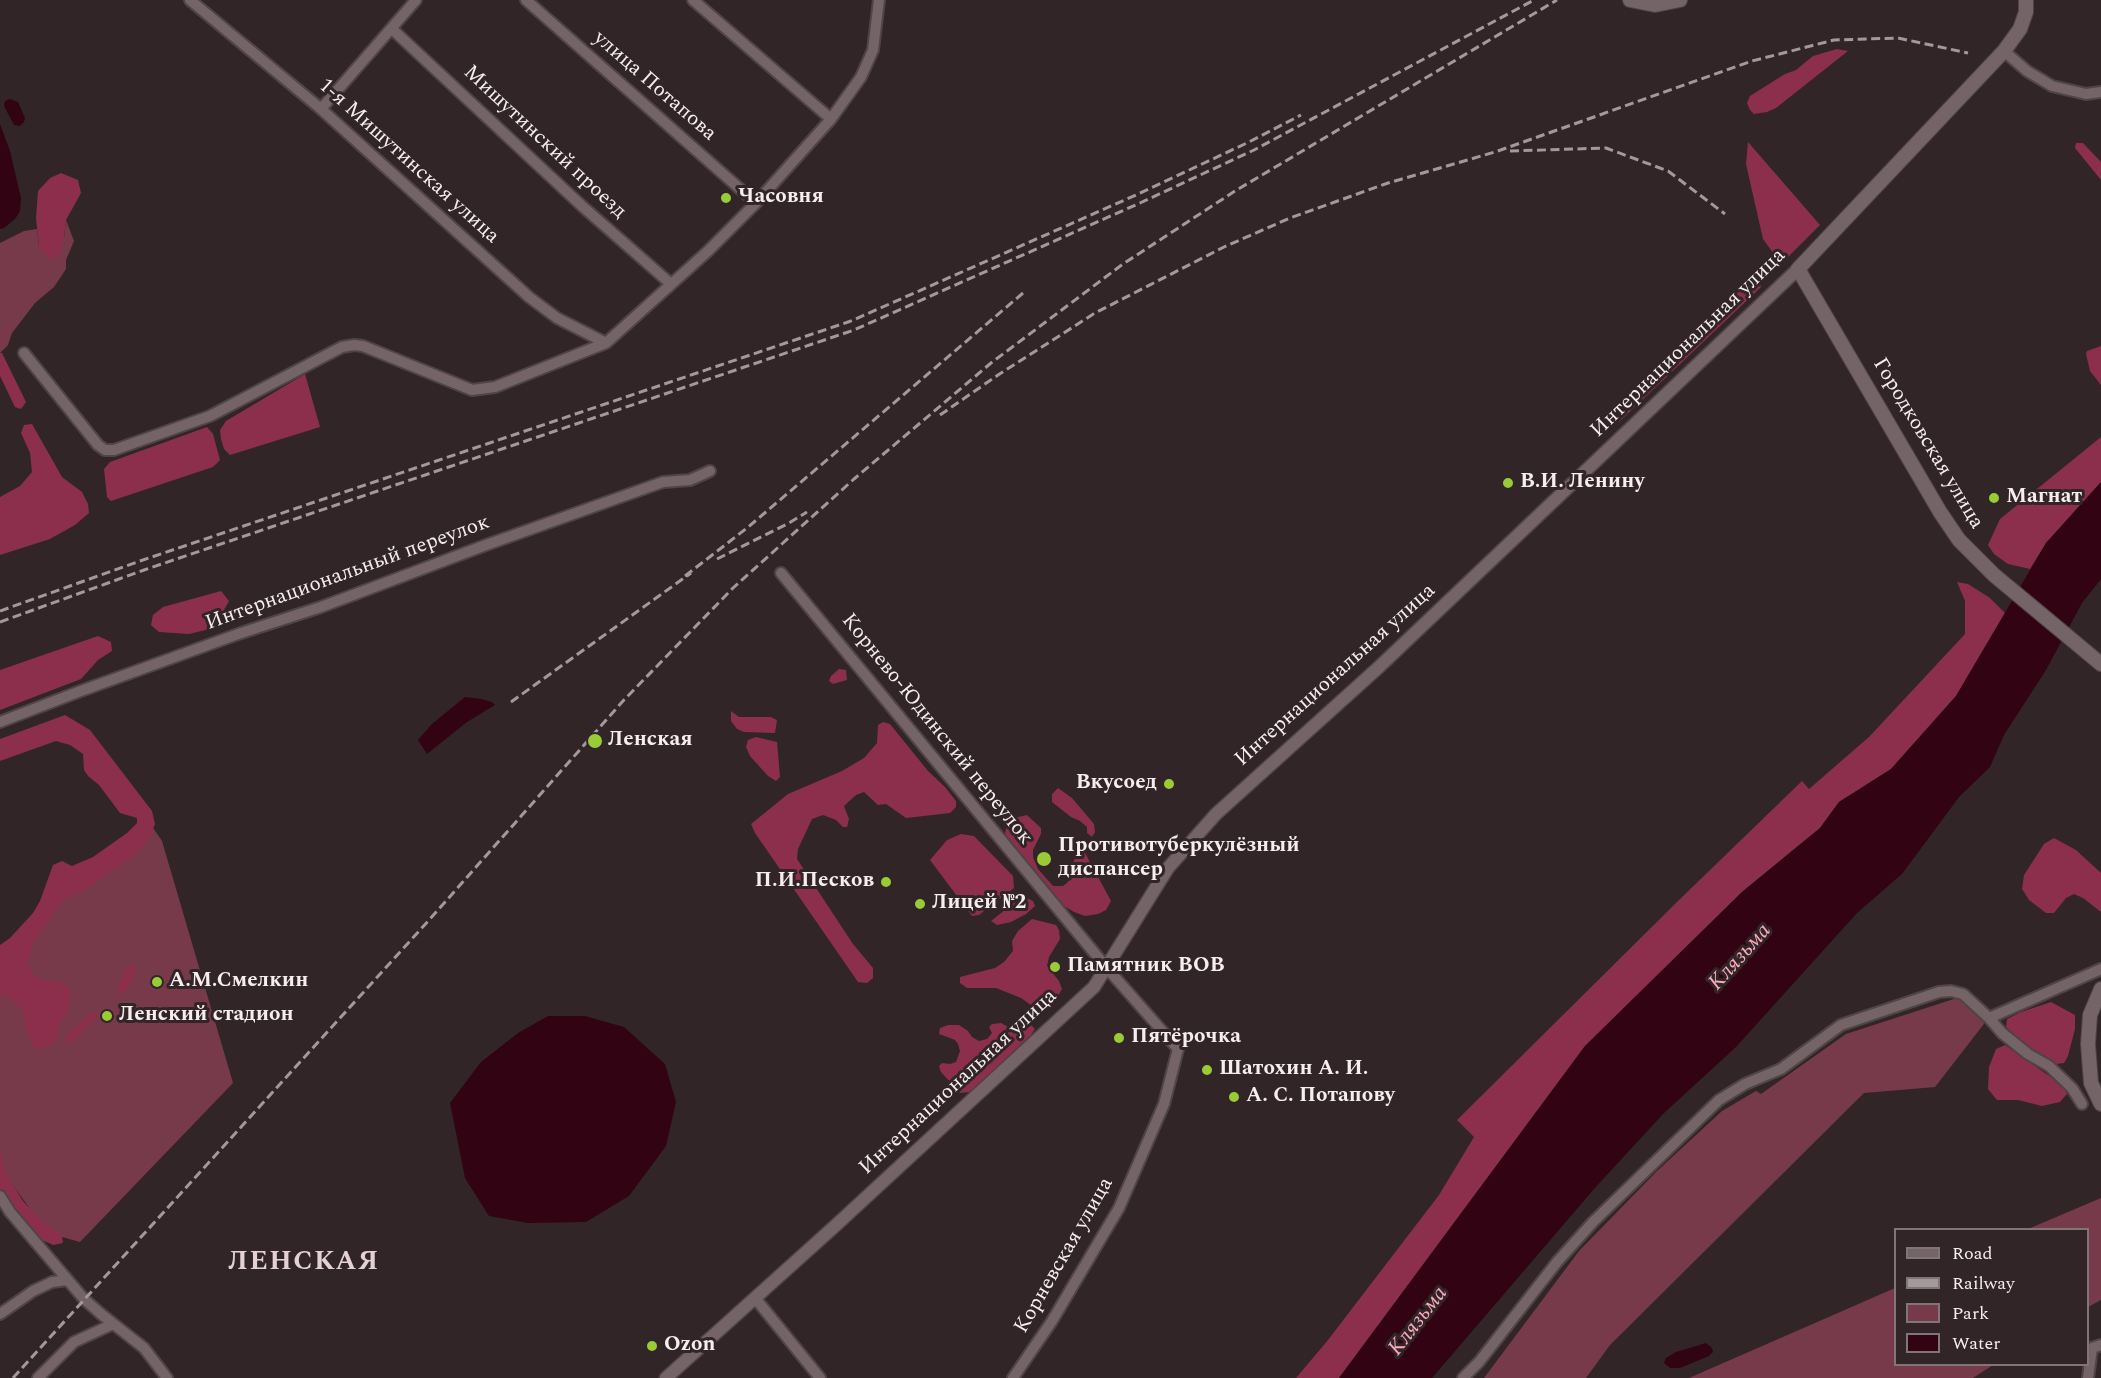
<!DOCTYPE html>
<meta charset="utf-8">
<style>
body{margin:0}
#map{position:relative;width:2101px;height:1378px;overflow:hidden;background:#322528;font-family:Spectral,serif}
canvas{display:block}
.legend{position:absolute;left:1894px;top:1228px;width:195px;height:138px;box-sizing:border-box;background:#322528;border:2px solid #807578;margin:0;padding:8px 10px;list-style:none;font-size:18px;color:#f6edef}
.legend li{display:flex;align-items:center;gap:12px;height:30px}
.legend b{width:30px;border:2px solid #807578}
</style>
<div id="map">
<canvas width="2101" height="1378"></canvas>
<ul class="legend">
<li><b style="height:8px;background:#746367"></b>Road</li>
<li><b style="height:8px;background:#a3989b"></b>Railway</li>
<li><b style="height:16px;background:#773a4b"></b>Park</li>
<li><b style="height:16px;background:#310313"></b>Water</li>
</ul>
</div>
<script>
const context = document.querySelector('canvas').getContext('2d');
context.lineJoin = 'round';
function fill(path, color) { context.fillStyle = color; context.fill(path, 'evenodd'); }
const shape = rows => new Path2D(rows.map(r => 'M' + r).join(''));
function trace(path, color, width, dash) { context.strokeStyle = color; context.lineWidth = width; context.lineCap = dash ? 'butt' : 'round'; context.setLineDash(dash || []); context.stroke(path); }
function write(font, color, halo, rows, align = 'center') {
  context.font = font + ' Spectral,serif'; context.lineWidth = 6; context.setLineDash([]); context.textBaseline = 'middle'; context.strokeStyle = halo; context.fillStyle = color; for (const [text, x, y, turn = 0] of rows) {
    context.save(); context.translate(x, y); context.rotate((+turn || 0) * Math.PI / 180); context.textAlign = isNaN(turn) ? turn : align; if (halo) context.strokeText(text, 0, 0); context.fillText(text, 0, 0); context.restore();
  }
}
fill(shape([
 [66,220,74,241,66,260,66,269,54,287,35,303,12,333,8,345,0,353,0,243,24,231,37,229,39,247,64,238],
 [149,822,162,841,233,1083,80,1242,48,1233,0,1168,0,948],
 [1957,998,1987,1020,1935,1087,1864,1093,1610,1345,1586,1378,1484,1378,1579,1251,1657,1171,1722,1111,1756,1091,1761,1094,1846,1034],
 [2101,1198,2101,1300,2088,1307,2088,1230,2028,1229],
 [1895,1288,1896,1364,1993,1365,1973,1378,1689,1378]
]), '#773a4b');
fill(shape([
 [1837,49,1848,51,1776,108,1767,112,1754,114,1750,110,1747,103,1750,96,1785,74,1796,70,1813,56],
 [1748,142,1820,225,1781,264,1763,239,1746,164],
 [2076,143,2083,143,2101,162,2101,180,2075,148],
 [61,173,78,180,81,193,66,220,64,238,58,256,49,258,39,247,36,218,38,191,50,178],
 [1757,274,1761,287,1619,422,1615,422,1610,416],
 [2101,346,2101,385,2090,371,2086,354,2087,351],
 [0,353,2,353,26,402,21,409,15,407,0,376],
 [305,374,320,427,230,455,224,449,221,439,220,430,226,421],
 [32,424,62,477,82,492,88,504,89,513,75,525,50,539,0,555,0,497,20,486,32,472,30,453,21,433,24,425],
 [207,427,213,434,220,460,213,467,111,501,107,497,104,469,110,462],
 [2101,437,2101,482,2046,543,2030,569,2008,564,1994,554,1988,545,2000,519],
 [1957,582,1968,584,1990,598,2005,613,1956,696,1891,769,1839,802,1820,828,1742,892,1585,1046,1339,1378,1296,1378,1328,1340,1439,1195,1474,1137,1457,1120,1679,900,1802,781,1809,789,1869,737,1965,634,1965,601],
 [221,591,229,601,214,628,189,634,159,632,151,625,153,615,163,607],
 [98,636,111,642,112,651,98,660,81,679,0,710,0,670],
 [839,669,846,670,847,680,833,684,829,681,831,676],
 [731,711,739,717,771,717,777,720,775,733,744,732,737,729,731,721],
 [65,715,90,730,152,811,155,824,150,836,137,854,83,891,64,899,32,945,28,963,33,974,42,980,63,983,70,988,71,997,69,1008,59,1027,58,1036,54,1044,40,1049,34,1047,26,1028,24,1012,9,997,0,995,0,945,10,938,33,913,40,901,53,865,62,861,72,866,93,857,127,833,137,823,137,818,120,813,99,785,88,776,84,770,83,754,70,745,56,741,0,761,0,739],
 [883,722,890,724,928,771,945,787,956,801,956,807,950,813,906,818,886,804,878,805,864,792,856,795,844,806,849,819,847,827,843,827,836,820,823,815,812,819,798,849,797,859,853,944,873,968,873,978,867,983,858,982,755,833,751,824,788,794,842,771,864,758,877,743,878,725],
 [756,737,777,742,780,777,776,781,768,776,750,756,746,747,748,740],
 [1058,788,1072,798,1094,824,1095,832,1092,837,1087,833,1087,827,1080,821,1071,817,1052,802,1052,794],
 [1027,815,1041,828,1041,834,1033,850,1033,857,1038,869,1053,886,1063,886,1068,882,1077,850,1084,851,1111,901,1106,910,1098,914,1085,916,1074,912,1064,906,1042,883,1005,834,1006,828,1014,818],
 [961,834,974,836,1013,876,1014,888,979,915,972,916,930,860,947,840],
 [2054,838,2076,850,2101,873,2101,912,2083,898,2074,894,2066,898,2054,913,2046,913,2029,900,2022,889,2024,875,2044,844],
 [1027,898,1033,901,1035,906,1026,914,1011,922,997,925,991,921,1015,902],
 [1032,919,1056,925,1059,930,1060,939,1049,957,1047,966,1059,981,1062,989,1053,1005,1046,1010,1038,1010,1021,998,996,988,967,988,960,983,960,977,995,968,1004,962,1013,951,1012,941,1018,931],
 [131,965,136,968,137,973,129,987,122,994,118,992,118,985,125,970],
 [2051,1002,2075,1015,2075,1029,2068,1056,2064,1063,2056,1064,2030,1048,2006,1027,2007,1019,2021,1012],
 [93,1011,97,1016,94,1020,76,1039,70,1043,64,1039,66,1035],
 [1001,1023,1010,1028,1031,1025,1035,1029,1031,1035,970,1092,960,1093,941,1072,939,1066,942,1063,950,1064,956,1062,960,1051,958,1044,955,1040,939,1034,940,1028,948,1025,959,1025,968,1031,972,1037,979,1041,987,1039,992,1033,989,1027,992,1024],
 [2005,1045,2065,1087,2067,1094,2060,1102,2042,1106,2018,1100,1997,1100,1988,1089,1989,1067,1996,1049],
 [0,1148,6,1174,23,1201,45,1224,62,1236,63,1243,53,1245,40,1239,0,1189]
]), '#8b2f4d');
fill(shape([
 [10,99,18,102,25,118,24,122,20,126,14,125,4,106,5,101],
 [0,124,10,151,21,198,20,211,15,219,4,228,0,229],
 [2101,482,2101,579,2082,603,2046,670,2004,735,1990,767,1959,797,1902,874,1857,913,1736,1047,1663,1114,1594,1189,1432,1378,1339,1378,1585,1046,1742,892,1820,828,1839,802,1891,769,1956,696,2046,543],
 [465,697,481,699,492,702,495,705,467,722,427,754,418,740,432,724],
 [548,1016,585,1016,624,1027,665,1064,676,1102,666,1146,629,1196,586,1222,528,1223,489,1216,465,1178,450,1103,481,1062,518,1033],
 [1706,1343,1712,1348,1713,1352,1709,1356,1680,1368,1670,1368,1664,1363,1666,1358,1676,1352]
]), '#310313');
const minor = shape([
 [190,0,321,109,529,297,557,318,606,343],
 [526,0,756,203],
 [693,0,831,119],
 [392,29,582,206,671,284],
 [2004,51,2027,71,2052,86,2086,94,2101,92],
 [321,109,416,0],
 [24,353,98,445,105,450,114,450,210,416,342,347,354,345,363,346,472,390,495,387,606,343,708,251,756,203,831,119,861,77,873,50,879,0],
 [781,573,1106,967,1178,1049,1164,1104,1119,1208,1052,1321,1013,1378],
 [0,722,78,692,241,633,321,607,486,545,663,482,690,480,710,471],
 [1989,1018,2002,1033,2028,1054,2049,1066,2072,1088,2082,1104],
 [0,1196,10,1212,84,1299,101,1314,144,1348,167,1378],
 [755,1298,820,1378],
 [0,1314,33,1291,52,1282,67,1280],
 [38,1378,74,1342,113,1324],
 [1463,1378,1479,1362,1557,1262,1593,1222,1719,1100,1745,1084,1781,1069,1841,1025,1939,992,1951,991,1963,994,1989,1018,2101,969],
 [2088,1378,2092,1348,2101,1345]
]);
const tertiary = shape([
 [666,1378,835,1226,1094,987,1168,868,1216,814,1379,667,1798,269]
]);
const secondary = shape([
 [1630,0,1655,5,1680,0],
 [2026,0,2026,12,2020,29,2004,51,1798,269,1940,512,1959,540,1994,575,2101,664],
 [2101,989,2090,1015,2088,1044,2091,1083,2101,1104]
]);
trace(minor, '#4f4446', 14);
trace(tertiary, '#4f4446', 15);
trace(secondary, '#4f4446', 16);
trace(minor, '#746367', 10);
trace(tertiary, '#746367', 12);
trace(secondary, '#746367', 14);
trace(shape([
 [1510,151,1606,148,1668,171,1725,214],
 [940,415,998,375,1095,313,1224,247,1290,218,1388,183,1495,152,1752,61,1834,40,1898,38,1968,53],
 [717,559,789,523,807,512],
 [685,576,747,528,1023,293],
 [0,611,140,561,851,321,1136,195,1249,142,1301,115],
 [0,622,144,570,854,330,1140,203,1254,150,1534,0],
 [511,702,691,573],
 [13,1378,430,919,623,701,733,588,854,479,991,363,1123,264,1235,191,1557,0]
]), '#a3989b', 3, [9, 4.5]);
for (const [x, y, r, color] of [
 [726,198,6,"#99cb36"],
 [1508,483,6,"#99cb36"],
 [1994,498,6,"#99cb36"],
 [595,741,8,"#99cb36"],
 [1169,784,6,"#99cb36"],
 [1044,859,8,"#99cb36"],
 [886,882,6,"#99cb36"],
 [920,904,6,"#99cb36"],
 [1055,967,6,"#99cb36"],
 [157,982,6,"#99cb36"],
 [107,1016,6,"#99cb36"],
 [1119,1038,6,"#99cb36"],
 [1207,1070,6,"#99cb36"],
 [1234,1097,6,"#99cb36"],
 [652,1346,6,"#99cb36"]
]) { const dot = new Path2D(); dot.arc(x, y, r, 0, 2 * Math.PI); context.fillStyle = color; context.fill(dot); trace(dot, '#322528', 2); }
write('21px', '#f6edef', '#322528', [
 ["улица Потапова",654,87,41],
 ["Мишутинский проезд",544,143,43],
 ["1-я Мишутинская улица",408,162,42],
 ["Интернациональная улица",1689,344,-44],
 ["Городковская улица",1927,444,59],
 ["Интернациональный переулок",348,574,-20],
 ["Интернациональная улица",1336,676,-42],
 ["Корнево-Юдинский переулок",936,730,51],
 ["Интернациональная улица",959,1083,-43],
 ["Корневская улица",1065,1256,-60]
]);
write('bold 21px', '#f6edef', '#322528', [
 ["Часовня",738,198],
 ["В.И. Ленину",1520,483],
 ["Магнат",2006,498],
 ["Ленская",608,741],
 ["Вкусоед",1157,784,"right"],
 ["Противотуберкулёзный",1058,847],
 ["диспансер",1058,871],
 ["П.И.Песков",874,882,"right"],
 ["Лицей №2",932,904],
 ["Памятник ВОВ",1067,967],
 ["А.М.Смелкин",169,982],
 ["Ленский стадион",119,1016],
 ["Пятёрочка",1131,1038],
 ["Шатохин А. И.",1219,1070],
 ["А. С. Потапову",1246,1097],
 ["Ozon",664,1346]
], 'left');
write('italic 22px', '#faabbe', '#322528', [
 ["Клязьма",1741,958,-48],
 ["Клязьма",1419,1322,-52]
]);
context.letterSpacing = '1.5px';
write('bold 27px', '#e4d1d5', '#322528', [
 ["ЛЕНСКАЯ",304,1264]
]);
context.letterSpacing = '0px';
</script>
